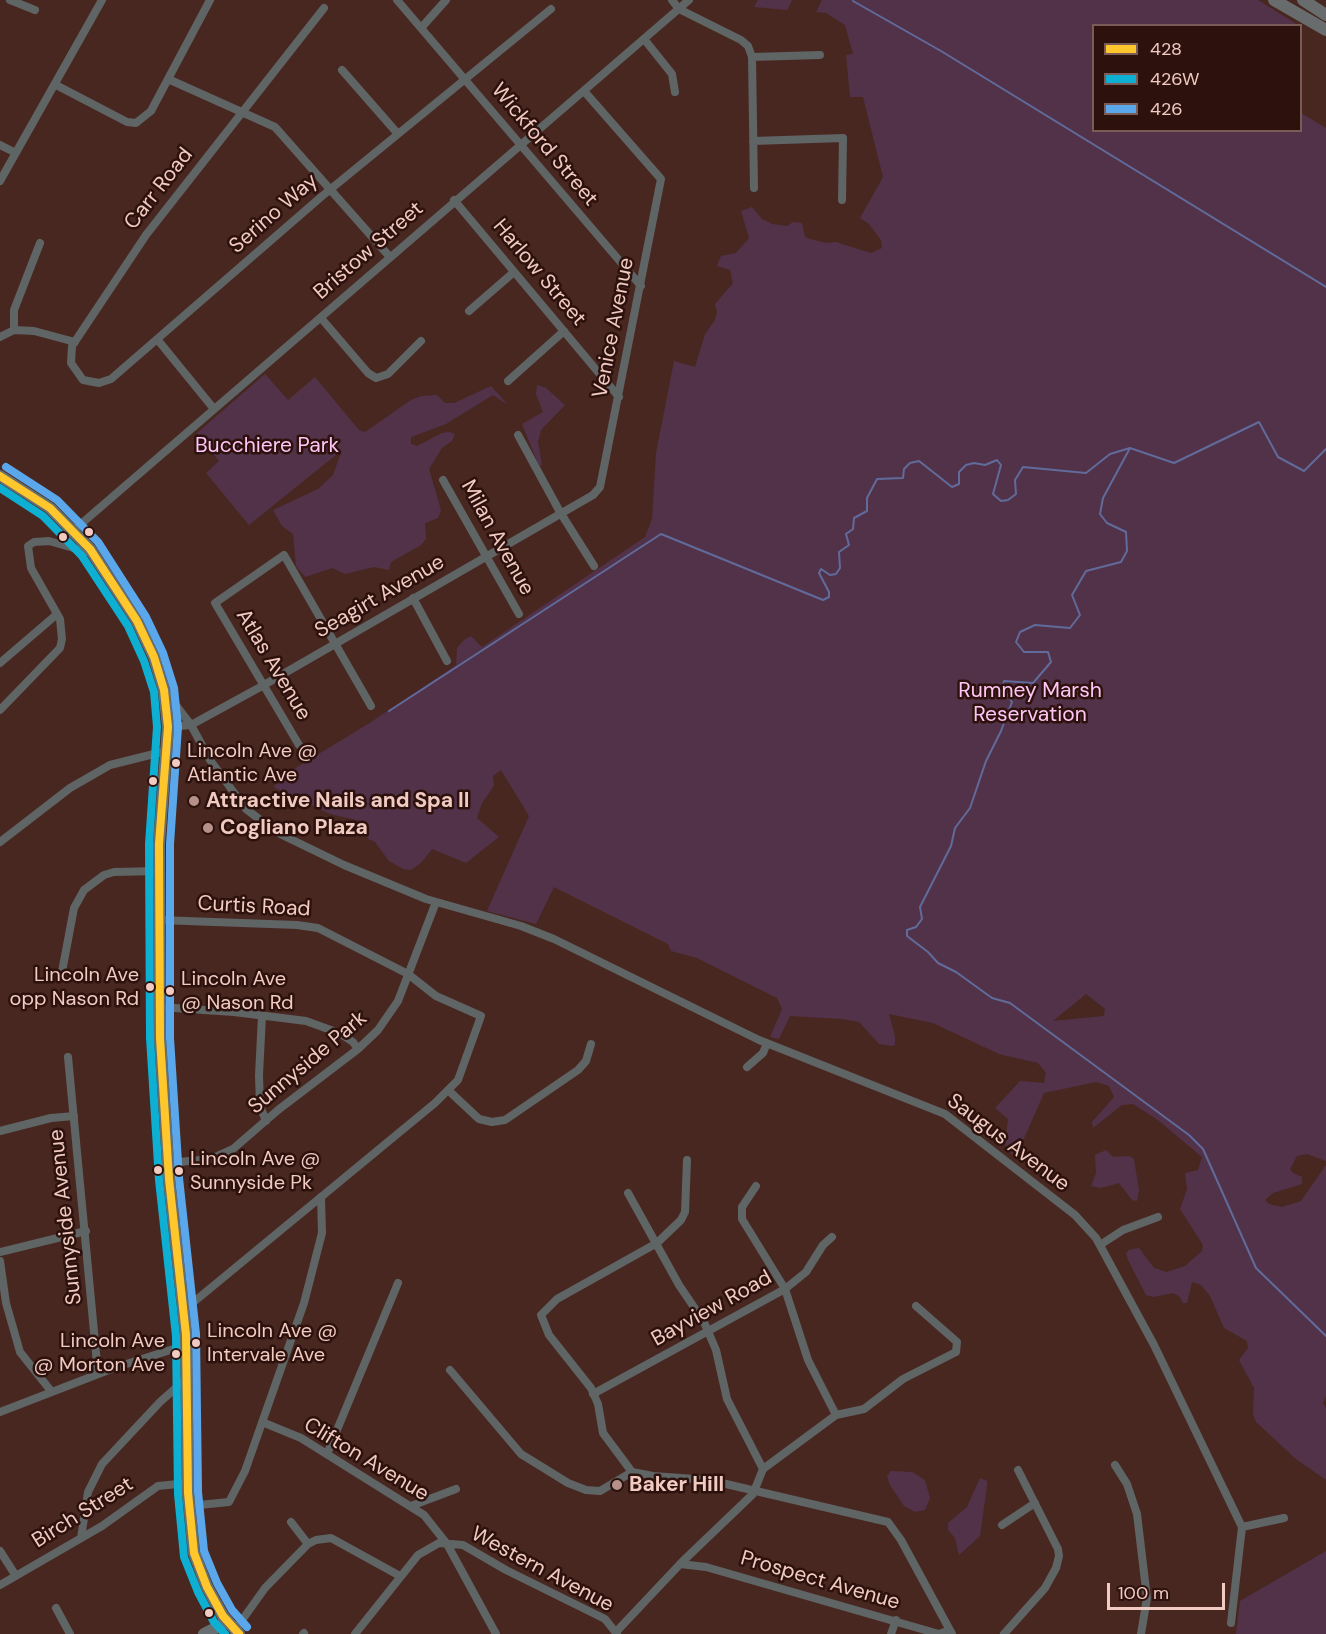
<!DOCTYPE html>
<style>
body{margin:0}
#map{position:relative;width:1326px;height:1634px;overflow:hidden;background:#482721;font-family:"DM Sans",sans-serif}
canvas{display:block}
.legend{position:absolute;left:1092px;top:24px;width:210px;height:108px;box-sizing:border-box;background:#2c110c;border:2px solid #7b5b55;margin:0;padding:8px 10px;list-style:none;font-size:18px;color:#f1cac2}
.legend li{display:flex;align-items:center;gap:12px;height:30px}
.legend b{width:30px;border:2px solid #7b5b55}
.scale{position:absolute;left:1107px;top:1583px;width:118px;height:27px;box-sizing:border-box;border:3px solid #f1cac2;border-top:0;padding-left:8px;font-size:18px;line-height:21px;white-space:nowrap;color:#f1cac2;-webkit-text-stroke:4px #2c110c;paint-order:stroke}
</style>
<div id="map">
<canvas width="1326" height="1634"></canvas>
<ul class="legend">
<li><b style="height:8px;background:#ffc72c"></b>428</li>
<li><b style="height:8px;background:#0dafd3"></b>426W</li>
<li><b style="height:8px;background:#5aa8eb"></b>426</li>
</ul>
<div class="scale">100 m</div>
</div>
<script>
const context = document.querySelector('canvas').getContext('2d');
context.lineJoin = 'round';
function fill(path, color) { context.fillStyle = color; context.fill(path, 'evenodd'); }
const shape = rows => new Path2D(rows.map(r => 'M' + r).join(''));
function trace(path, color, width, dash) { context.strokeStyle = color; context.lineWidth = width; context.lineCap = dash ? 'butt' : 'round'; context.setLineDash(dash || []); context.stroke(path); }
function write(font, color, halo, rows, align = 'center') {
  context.font = font + ' "DM Sans",sans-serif'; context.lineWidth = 5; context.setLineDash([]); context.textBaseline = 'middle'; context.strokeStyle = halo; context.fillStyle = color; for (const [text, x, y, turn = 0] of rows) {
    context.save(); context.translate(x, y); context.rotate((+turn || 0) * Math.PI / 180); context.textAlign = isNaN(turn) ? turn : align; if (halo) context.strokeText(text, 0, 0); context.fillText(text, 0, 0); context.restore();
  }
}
fill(shape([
 [758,0,792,0,787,10,754,7],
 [822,0,1258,0,1298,25,1094,26,1094,130,1300,130,1301,113,1326,128,1326,1161,1307,1154,1297,1156,1290,1169,1293,1173,1302,1177,1302,1184,1273,1193,1265,1200,1269,1204,1282,1207,1301,1201,1326,1165,1326,1396,1323,1403,1326,1408,1326,1480,1296,1459,1256,1422,1253,1415,1254,1388,1239,1360,1248,1348,1247,1341,1224,1328,1210,1296,1201,1285,1192,1282,1187,1303,1183,1303,1180,1297,1173,1293,1153,1297,1146,1295,1128,1260,1126,1253,1129,1250,1139,1248,1154,1268,1167,1272,1185,1266,1202,1251,1203,1245,1180,1209,1187,1189,1185,1173,1198,1170,1202,1157,1158,1120,1133,1104,1122,1105,1093,1128,1092,1122,1114,1097,1109,1086,1096,1082,1044,1093,1019,1150,1012,1154,1005,1146,1008,1119,995,1108,1020,1081,1044,1083,1046,1073,1038,1063,999,1054,933,1023,889,1014,895,1037,895,1045,892,1046,879,1044,859,1022,842,1019,790,1016,779,1039,770,1037,782,1009,777,998,697,958,671,951,668,944,554,887,536,924,487,911,529,816,501,770,493,776,494,786,482,803,477,818,499,837,466,863,432,849,422,862,411,870,403,869,389,861,375,842,368,839,361,821,330,814,273,787,289,772,368,724,456,665,457,648,464,640,471,636,482,647,645,537,652,519,656,453,674,361,695,367,705,334,715,320,717,312,715,304,733,283,730,270,717,266,721,256,736,253,749,238,741,211,752,207,762,219,772,224,787,226,793,222,802,223,805,237,810,239,826,243,836,242,871,253,882,248,881,240,869,224,860,218,883,177,863,97,850,97,846,55,853,54,845,25,826,13,816,12],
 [1086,994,1105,1009,1104,1016,1053,1021],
 [265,374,288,400,315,377,359,430,365,432,411,400,421,396,437,395,445,403,454,403,491,386,508,405,493,395,446,424,411,437,411,444,417,446,442,433,449,432,455,434,452,441,442,448,429,469,441,510,438,518,425,523,426,539,421,545,391,562,389,570,374,567,345,574,332,568,305,577,296,566,293,534,282,526,273,510,318,489,333,475,342,450,249,525,206,473,219,461,197,433],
 [537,385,546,388,565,405,541,430,538,442,542,465,539,466,522,424,543,412,536,394],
 [1106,1150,1113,1157,1130,1156,1134,1159,1139,1190,1137,1201,1132,1200,1119,1183,1101,1188,1091,1186,1096,1173,1095,1155],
 [891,1471,912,1472,925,1480,930,1498,925,1510,915,1512,904,1506,890,1485,887,1476],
 [980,1478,987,1481,987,1486,980,1536,959,1555,955,1538,948,1530,948,1523,967,1507],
 [1326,1551,1326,1634,1236,1634,1240,1601]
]), '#523249');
trace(shape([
 [853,1,941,51,1326,287],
 [1326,449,1304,471,1278,457,1259,422,1174,463,1130,448,1103,498,1100,514,1107,523,1126,532,1127,551,1121,562,1086,571,1072,595,1080,615,1070,628,1035,625,1020,632,1016,642,1024,652,1048,652,1051,662,1033,683,1004,681,1002,687,1012,702,1001,731,986,761,970,808,955,828,951,846,920,907,922,919,916,927,907,930,907,936,928,952,938,963,956,972,992,998,1010,1003,1189,1135,1203,1149,1256,1268,1326,1336],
 [389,711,661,534,823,600,829,597,829,592,819,573,821,569,830,575,836,574,840,568,839,552,849,545,846,534,853,529,854,518,867,511,867,498,877,479,903,478,904,469,910,463,919,461,952,487,959,484,959,472,966,465,974,463,985,465,997,460,1001,465,993,494,1001,501,1008,500,1016,494,1015,480,1023,467,1086,473,1110,454,1130,448]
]), '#616b9b', 2);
trace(shape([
 [10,0,35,10],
 [397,0,641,286],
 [672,0,679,9,741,40,748,46,752,57,754,188],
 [324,8,146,235,72,346,71,363,83,380,99,383,111,379,321,197,551,9],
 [421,28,446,0],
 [644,39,672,74,675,92],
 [752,57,820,55],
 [342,70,398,134],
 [168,79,275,127,389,256],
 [56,85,127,122,136,123,151,111,210,0],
 [753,141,843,138,842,200],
 [0,145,16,153],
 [0,181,102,0],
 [454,200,619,397],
 [40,243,14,310,14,330,34,331,75,342],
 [469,311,514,272],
 [321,318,368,373,376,378,388,374,421,341],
 [0,337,14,330],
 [157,339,214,409],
 [508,381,564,331],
 [518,435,560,512,594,566],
 [443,480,519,614],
 [74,530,689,0],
 [413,598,447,661],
 [0,663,56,615],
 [165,691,191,725,210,760,246,809,276,832,344,865,426,899,521,926,554,939,759,1040,945,1114,1075,1215,1096,1238,1154,1345,1242,1527,1231,1623],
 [0,710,60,648,62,639,60,619,31,568,28,546,34,542,49,541,91,553],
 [168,727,191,725,264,685,593,495,600,487,661,179,584,91],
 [299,745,215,603,284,555,371,706],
 [0,842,70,788,110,765,166,751],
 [159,920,297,925,318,928,408,974,436,996,481,1016,458,1080,435,1103,184,1310],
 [61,977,74,908,84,890,104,875,114,872,160,871],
 [159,1007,234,1012,306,1021,339,1033,353,1042,358,1049],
 [262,1016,259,1075,260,1106,266,1121],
 [68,1057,98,1374],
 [747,1067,763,1053,767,1043],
 [448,1090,479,1119,492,1122,505,1120,578,1070,586,1061,591,1044],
 [0,1131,51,1118,74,1116],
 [168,1163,211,1159,233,1149,278,1110,358,1049,378,1030,398,1001,436,902],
 [756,1186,742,1207,742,1219,785,1289,808,1360,836,1415],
 [628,1193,679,1285,704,1322,716,1350,727,1399,763,1469],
 [1100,1245,1123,1230,1158,1217],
 [0,1252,86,1231],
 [0,1261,6,1303,20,1352,51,1391],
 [450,1370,521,1454,568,1483,586,1490,600,1491,632,1472,653,1476,709,1480,888,1522,901,1540,952,1634],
 [593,1394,785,1289,806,1272,823,1245,832,1237],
 [0,1412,114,1368,186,1345],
 [262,1422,301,1438,424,1515,447,1544,496,1634],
 [327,1454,398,1283],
 [1115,1465,1127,1484,1137,1514,1147,1598,1141,1634],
 [632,1472,603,1433,598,1404,591,1388,549,1335,541,1315,557,1299,657,1243,681,1220,685,1212,687,1160],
 [189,1506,229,1502,245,1471,304,1303,322,1233,321,1197],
 [411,1506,456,1489],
 [291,1522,308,1544],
 [1002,1525,1035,1503],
 [1242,1527,1284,1518],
 [81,1538,88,1492,102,1464,160,1402,186,1379],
 [0,1551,16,1576],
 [680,1564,706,1567,939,1634,950,1630],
 [0,1585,102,1526,158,1486,188,1483],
 [56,1608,70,1634],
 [235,1630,265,1588,308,1544,316,1540,331,1538,400,1576],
 [616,1632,682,1562,753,1494,763,1469,836,1415,864,1409,903,1379,956,1352,957,1342,916,1306],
 [303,1634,304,1633],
 [355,1634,418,1555,439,1543,463,1545,506,1570,605,1619,617,1634],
 [891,1634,896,1620],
 [1004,1634,1045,1588,1056,1568,1059,1556,1058,1549,1018,1470]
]), '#5f6465', 8);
trace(shape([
 [0,476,50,508,90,549,137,621,154,657,164,690,168,727,159,844,160,1038,169,1179,186,1335,188,1493,194,1553,207,1587,223,1616,239,1634],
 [204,1634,227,1622]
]), '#686f70', 12);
trace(shape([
 [1274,0,1326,30],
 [1303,0,1326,15]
]), '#686c6c', 12);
trace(shape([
 [0,476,50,508,90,549,137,621,154,657,164,690,168,727,159,844,160,1038,169,1179,186,1335,188,1493,194,1553,207,1587,223,1616,239,1634]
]), '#ffc72c', 8);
trace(shape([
 [0,488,43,516,82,556,128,626,144,661,154,692,157,727,149,844,150,1038,159,1180,176,1336,178,1494,184,1557,198,1592,214,1622,225,1634]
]), '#0dafd3', 8);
trace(shape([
 [6,467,57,500,98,542,146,617,163,653,174,688,178,727,170,844,170,1038,179,1178,196,1334,198,1492,204,1551,217,1583,232,1610,247,1627]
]), '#5aa8eb', 8);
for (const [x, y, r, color] of [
 [89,532,5,"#f1cac2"],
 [63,537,5,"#f1cac2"],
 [176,763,5,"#f1cac2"],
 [153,781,5,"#f1cac2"],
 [194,801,6,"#b6918a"],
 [208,828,6,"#b6918a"],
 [150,987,5,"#f1cac2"],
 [170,991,5,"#f1cac2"],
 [158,1170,5,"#f1cac2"],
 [179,1171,5,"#f1cac2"],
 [196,1343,5,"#f1cac2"],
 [176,1354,5,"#f1cac2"],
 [617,1485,6,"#b6918a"],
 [209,1613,5,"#f1cac2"]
]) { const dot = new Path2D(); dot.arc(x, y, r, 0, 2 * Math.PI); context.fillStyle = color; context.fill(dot); trace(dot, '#2c110c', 2); }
write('20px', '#f1cac2', '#2c110c', [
 ["Lincoln Ave @",187,752],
 ["Atlantic Ave",187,776],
 ["Lincoln Ave",139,976,"right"],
 ["opp Nason Rd",139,1000,"right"],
 ["Lincoln Ave",181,980],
 ["@ Nason Rd",181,1004],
 ["Lincoln Ave @",190,1160],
 ["Sunnyside Pk",190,1184],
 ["Lincoln Ave @",207,1332],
 ["Intervale Ave",207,1356],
 ["Lincoln Ave",165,1342,"right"],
 ["@ Morton Ave",165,1366,"right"]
], 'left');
write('21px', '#f1cac2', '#2c110c', [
 ["Wickford Street",544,145,50],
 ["Carr Road",159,189,-52],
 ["Serino Way",274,214,-41],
 ["Bristow Street",369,251,-41],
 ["Harlow Street",539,273,50],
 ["Venice Avenue",614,328,-79],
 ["Milan Avenue",497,538,61],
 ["Seagirt Avenue",380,597,-30],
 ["Atlas Avenue",273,665,59],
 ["Curtis Road",254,907,3],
 ["Sunnyside Park",308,1063,-40],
 ["Saugus Avenue",1008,1143,37],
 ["Sunnyside Avenue",66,1217,-96],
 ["Bayview Road",712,1309,-29],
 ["Clifton Avenue",366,1460,31],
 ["Birch Street",83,1513,-32],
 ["Western Avenue",542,1570,28],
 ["Prospect Avenue",820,1581,16]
]);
write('21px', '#ffc5f6', '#2c110c', [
 ["Bucchiere Park",267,446],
 ["Rumney Marsh",1030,691],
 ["Reservation",1030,715]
]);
write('bold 21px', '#f1cac2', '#2c110c', [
 ["Attractive Nails and Spa II",206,801],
 ["Cogliano Plaza",220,828],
 ["Baker Hill",629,1485]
], 'left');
</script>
